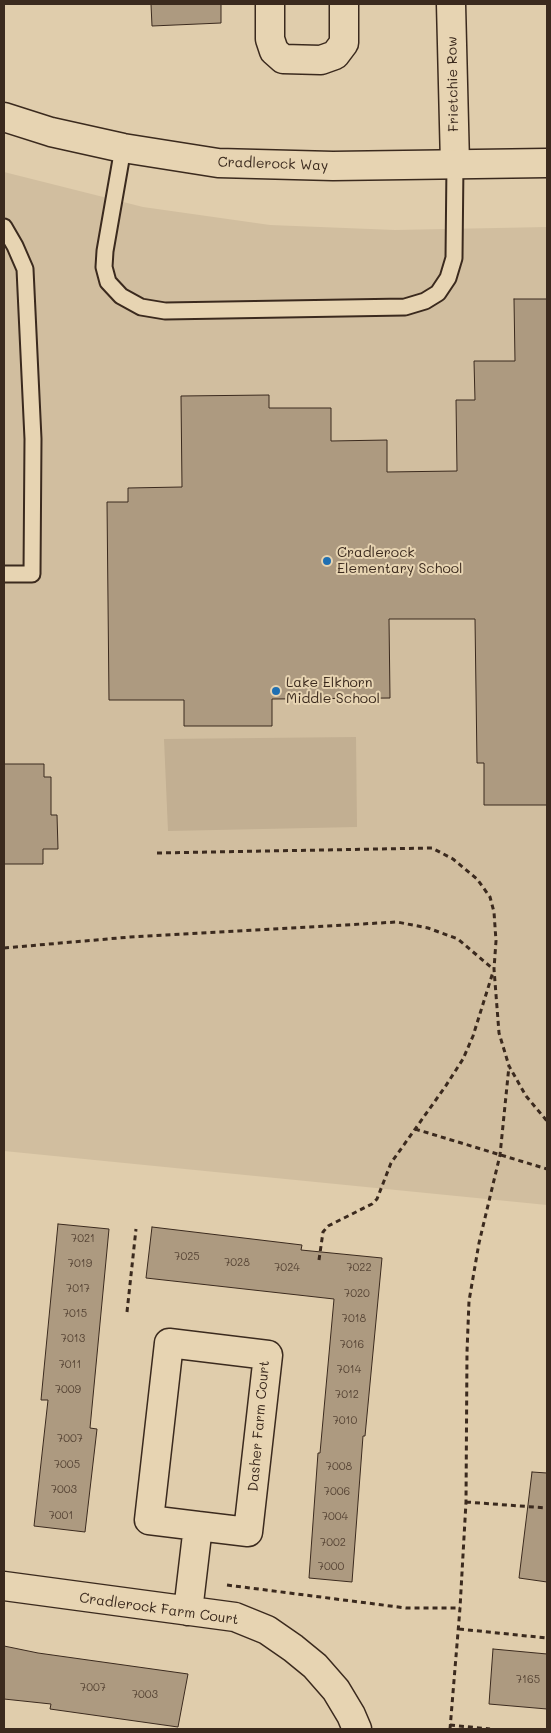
<!DOCTYPE html>
<style>
body{margin:0}
#map{position:relative;width:551px;height:1733px;overflow:hidden;background:#e0cdac;font-family:Mali,sans-serif}
canvas{display:block}
.frame{position:absolute;inset:0;border:5px solid #3b2a1e;pointer-events:none}
</style>
<div id="map">
<canvas width="551" height="1733"></canvas>
<div class="frame"></div>
</div>
<script>
const context = document.querySelector('canvas').getContext('2d');
context.lineJoin = 'round';
function fill(path, color) { context.fillStyle = color; context.fill(path, 'evenodd'); }
const shape = rows => new Path2D(rows.map(r => 'M' + r).join(''));
function trace(path, color, width, dash) { context.strokeStyle = color; context.lineWidth = width; context.lineCap = dash ? 'butt' : 'round'; context.setLineDash(dash || []); context.stroke(path); }
function write(font, color, halo, rows, align = 'center') {
  context.font = font + ' Mali,sans-serif'; context.lineWidth = 4; context.setLineDash([]); context.textBaseline = 'middle'; context.strokeStyle = halo; context.fillStyle = color; for (const [text, x, y, turn = 0] of rows) {
    context.save(); context.translate(x, y); context.rotate((+turn || 0) * Math.PI / 180); context.textAlign = isNaN(turn) ? turn : align; if (halo) context.strokeText(text, 0, 0); context.fillText(text, 0, 0); context.restore();
  }
}
fill(shape([
 [4,172,143,207,270,225,395,230,547,227,547,1205,4,1151]
]), '#d1be9f');
fill(shape([
 [356,737,357,827,168,831,164,739]
]), '#c2af92');
const building = shape([
 [151,4,221,4,221,23,152,26,151,4],
 [514,299,547,299,547,805,484,805,484,763,477,763,475,619,389,619,390,698,272,699,272,726,184,726,184,700,109,700,107,502,128,502,128,488,182,487,181,396,269,395,269,408,331,408,331,441,387,440,387,472,457,471,456,400,475,400,474,361,515,361,514,299],
 [4,764,44,764,44,777,51,777,51,815,57,815,58,849,43,849,43,864,4,864,4,764],
 [58,1224,109,1229,90,1428,97,1429,85,1532,34,1526,48,1400,41,1400,58,1224],
 [152,1227,302,1245,301,1250,382,1258,365,1436,363,1436,352,1582,309,1578,318,1453,320,1453,334,1299,146,1278,152,1227],
 [532,1472,547,1473,547,1582,519,1578,532,1472],
 [4,1646,38,1653,188,1674,178,1727,50,1709,51,1704,4,1699,4,1646],
 [493,1649,547,1654,547,1709,489,1704,493,1649]
]);
fill(building, '#ad9a80');
trace(building, '#3b2a1e', 1);
const service = shape([
 [123,148,105,251,104,267,108,282,121,296,141,307,165,311,405,307,425,301,438,293,448,278,454,258,455,164],
 [4,227,15,246,25,269,33,439,32,574,4,574]
]);
const minor = shape([
 [270,4,270,39,274,51,283,59,321,60,335,55,344,43,344,4],
 [451,4,455,164],
 [4,1586,235,1617,267,1630,293,1648,315,1666,336,1690,351,1715,357,1729],
 [188,1611,198,1526,248,1532,268,1355,169,1343,149,1520,198,1526]
]);
const tertiary = shape([
 [4,117,51,132,123,148,218,163,333,166,547,163]
]);
trace(service, '#3b2a1e', 19);
trace(minor, '#3b2a1e', 31);
trace(tertiary, '#3b2a1e', 31);
trace(shape([
 [157,853,432,848,453,859,477,879,490,897,494,912,496,941,494,969,499,1033,509,1066,526,1096,547,1121],
 [4,948,130,937,397,922,428,928,458,939,493,969],
 [415,1129,547,1169],
 [319,1260,323,1232,328,1226,372,1204,377,1199,391,1163,445,1087,463,1059,473,1036,493,972],
 [127,1312,136,1229],
 [466,1502,547,1508],
 [227,1585,406,1608,460,1608],
 [459,1629,547,1638],
 [450,1725,490,1729],
 [450,1729,460,1608,466,1502,467,1352,469,1301,479,1243,500,1155,509,1066]
]), '#3b2a1e', 3, [5, 4]);
trace(service, '#e7d4b2', 15);
trace(minor, '#e7d4b2', 28);
trace(tertiary, '#e7d4b2', 28);
for (const [x, y, r, color] of [
 [327,561,5,"#1f6fb2"],
 [276,691,5,"#1f6fb2"]
]) { const dot = new Path2D(); dot.arc(x, y, r, 0, 2 * Math.PI); context.fillStyle = color; context.fill(dot); trace(dot, '#e7d4b2', 2); }
write('11px', '#584636', null, [
 ["7021",83,1239],
 ["7025",187,1257],
 ["7028",237,1263],
 ["7019",80,1264],
 ["7024",287,1268],
 ["7022",359,1268],
 ["7017",78,1289],
 ["7020",357,1294],
 ["7015",75,1314],
 ["7018",354,1319],
 ["7013",73,1339],
 ["7016",352,1345],
 ["7011",70,1365],
 ["7014",349,1370],
 ["7009",68,1390],
 ["7012",347,1395],
 ["7010",345,1421],
 ["7007",70,1439],
 ["7005",67,1465],
 ["7008",339,1467],
 ["7003",64,1490],
 ["7006",337,1492],
 ["7001",61,1516],
 ["7004",335,1517],
 ["7002",333,1543],
 ["7000",331,1567],
 ["7165",528,1680],
 ["7007",93,1688],
 ["7003",145,1695]
]);
write('14px', '#3b2a1e', '#e7d4b2', [
 ["Frietchie Row",453,84,-91],
 ["Cradlerock Way",273,164,2],
 ["Dasher Farm Court",259,1426,-85],
 ["Cradlerock Farm Court",159,1609,8]
]);
write('14px', '#3b2a1e', '#e7d4b2', [
 ["Cradlerock",337,553],
 ["Elementary School",337,569],
 ["Lake Elkhorn",286,683],
 ["Middle School",286,699]
], 'left');
</script>
